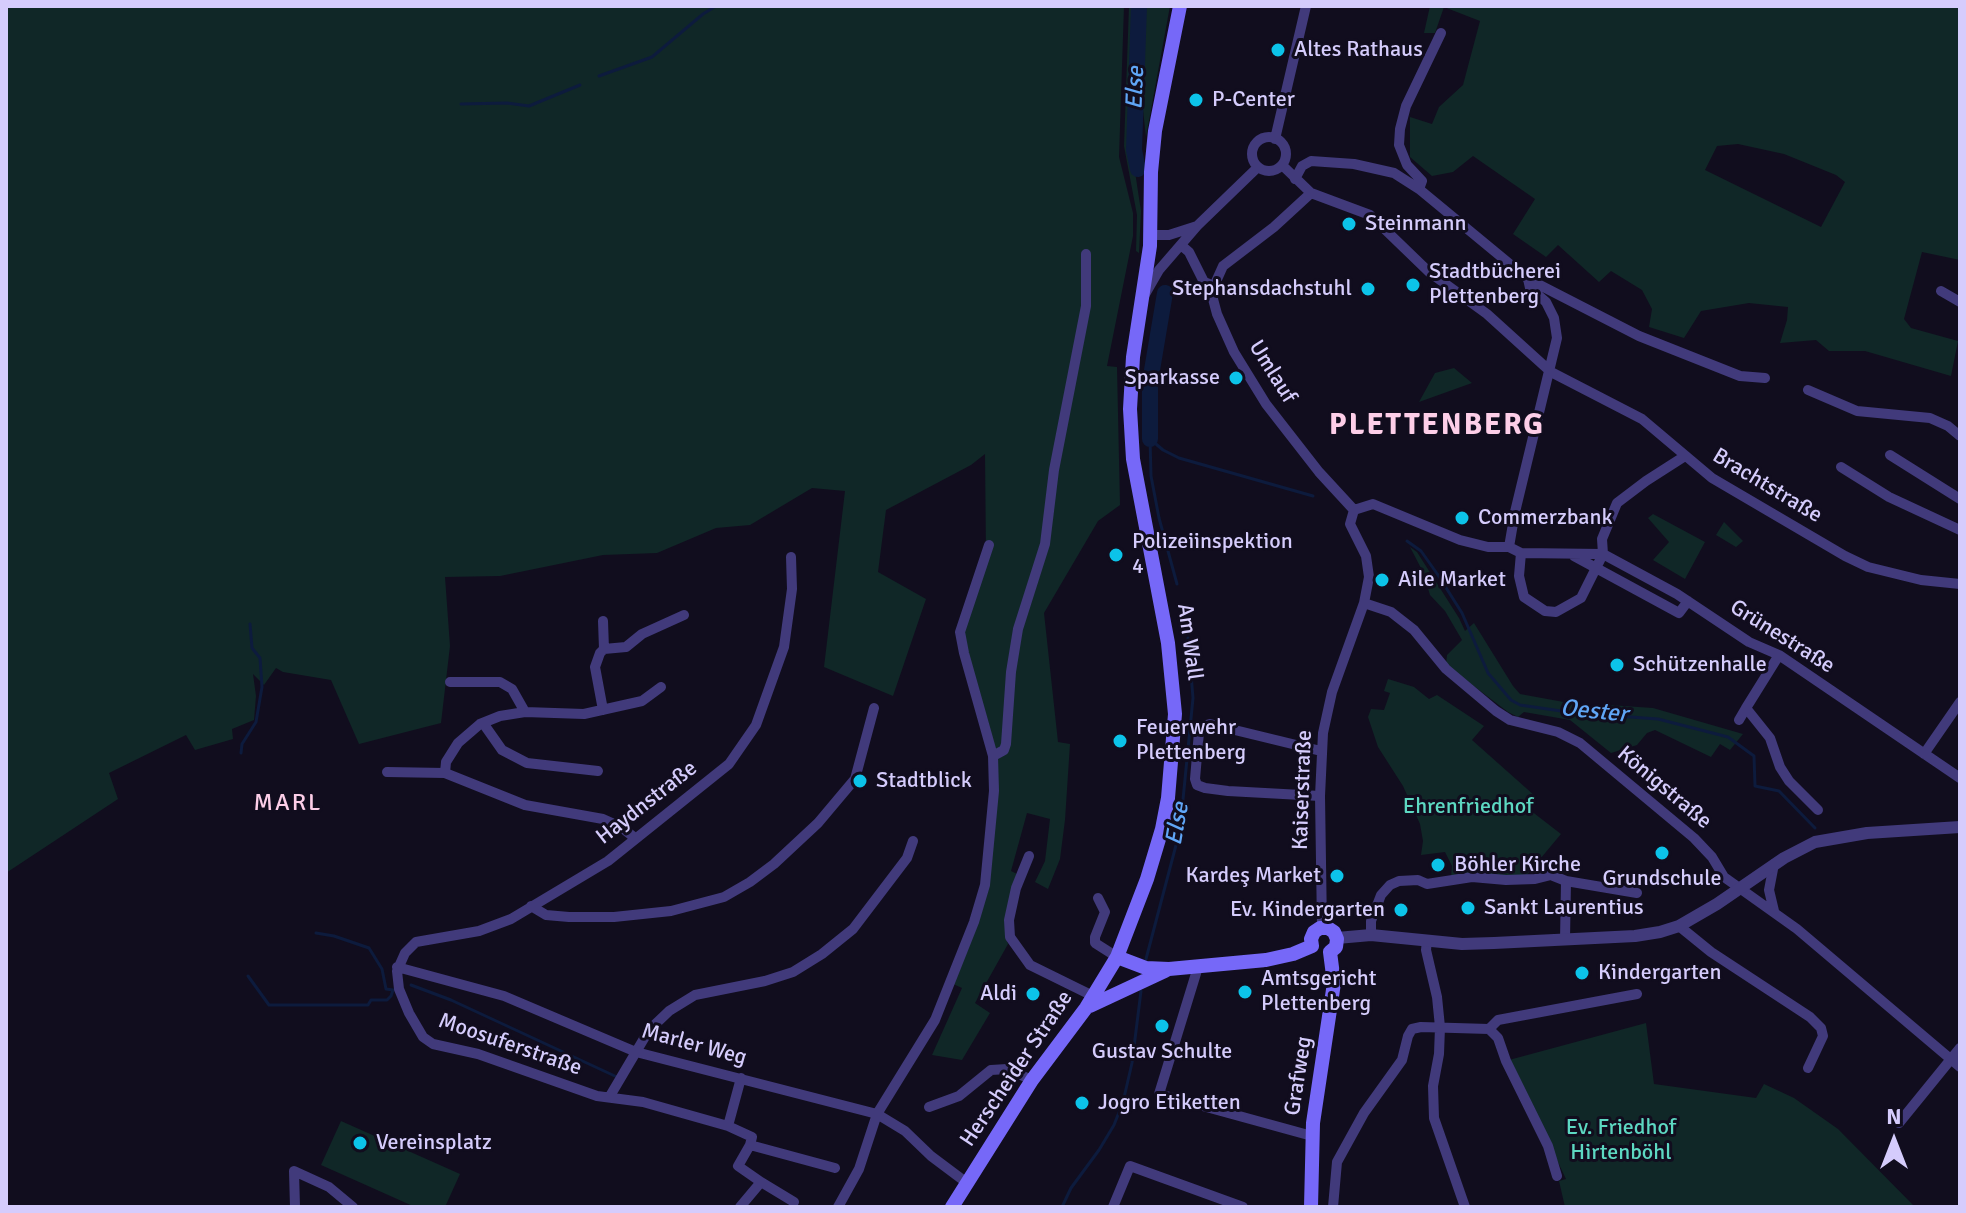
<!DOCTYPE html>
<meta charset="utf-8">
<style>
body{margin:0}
#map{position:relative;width:1966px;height:1213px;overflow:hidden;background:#110d1e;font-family:Signika,sans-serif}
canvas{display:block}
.frame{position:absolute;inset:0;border:8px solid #d5ccfc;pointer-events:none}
.north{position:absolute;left:1854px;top:1101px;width:80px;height:80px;-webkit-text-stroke:6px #110d1e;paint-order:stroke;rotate:0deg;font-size:22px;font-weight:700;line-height:32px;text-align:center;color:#d5ccfc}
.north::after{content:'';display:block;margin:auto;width:28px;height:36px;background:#d5ccfc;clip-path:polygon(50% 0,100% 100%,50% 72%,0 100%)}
</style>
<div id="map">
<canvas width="1966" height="1213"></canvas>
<div class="frame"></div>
<div class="north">N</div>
</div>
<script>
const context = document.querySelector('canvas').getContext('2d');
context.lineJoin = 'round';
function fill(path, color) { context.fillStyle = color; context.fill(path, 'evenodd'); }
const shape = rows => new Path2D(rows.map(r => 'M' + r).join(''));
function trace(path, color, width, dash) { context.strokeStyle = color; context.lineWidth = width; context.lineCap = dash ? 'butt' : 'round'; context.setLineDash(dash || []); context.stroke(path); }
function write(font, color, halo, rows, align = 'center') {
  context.font = font + ' Signika,sans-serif'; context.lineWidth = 6; context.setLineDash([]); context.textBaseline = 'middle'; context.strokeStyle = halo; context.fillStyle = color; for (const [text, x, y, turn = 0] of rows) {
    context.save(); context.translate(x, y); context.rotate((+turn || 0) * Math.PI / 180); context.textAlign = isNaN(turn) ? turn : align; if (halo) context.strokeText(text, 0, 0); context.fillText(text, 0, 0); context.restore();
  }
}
fill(shape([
 [6,6,1124,6,1119,157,1133,213,1133,236,1107,366,1117,367,1120,505,1098,521,1044,613,1058,742,1070,744,1065,820,1060,859,1048,889,1035,882,1045,861,1050,819,1027,813,1011,871,1017,874,1006,938,1008,944,975,1003,990,1013,962,1060,932,1055,962,988,949,982,985,885,993,756,960,632,986,556,985,454,971,465,886,510,878,572,926,599,893,696,824,667,845,491,812,488,750,525,716,528,657,553,603,555,500,576,445,577,450,646,441,723,359,744,331,680,283,672,276,668,264,685,253,674,256,696,254,720,232,729,233,739,195,750,186,735,109,773,118,799,6,873],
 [1129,6,1132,6,1128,126,1141,211,1139,253,1136,251,1137,215,1124,146],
 [1145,6,1170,6,1146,137,1140,83],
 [1430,6,1960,6,1960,260,1922,252,1904,319,1911,328,1958,341,1951,376,1865,351,1829,351,1816,340,1780,343,1787,320,1788,307,1749,303,1701,311,1684,338,1649,327,1652,309,1642,290,1611,271,1599,282,1558,245,1546,257,1513,234,1535,199,1473,156,1453,172,1432,176,1410,157,1410,117,1432,124,1439,107,1463,85,1480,21,1444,7,1435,33,1424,33],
 [1738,144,1784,154,1836,175,1845,182,1821,227,1705,170,1717,146],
 [1454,368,1472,383,1419,402,1435,373],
 [1653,514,1705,542,1685,579,1653,560,1669,542,1648,518],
 [1724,522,1743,541,1736,547,1716,535],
 [1410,547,1417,552,1459,618,1465,631,1474,623,1513,686,1520,694,1591,707,1609,705,1653,708,1743,734,1730,750,1720,744,1711,757,1655,730,1647,733,1637,745,1611,753,1570,720,1524,712,1518,717,1508,712,1446,665,1447,655,1462,640,1445,611,1430,595,1423,572],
 [1388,679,1414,687,1429,699,1437,695,1484,726,1472,740,1535,796,1526,807,1561,834,1525,877,1451,877,1452,866,1445,852,1421,855,1423,841,1420,824,1403,786,1378,747,1368,717,1371,709,1384,710,1390,693,1384,691],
 [1646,1023,1654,1084,1756,1098,1764,1084,1794,1098,1838,1129,1915,1207,1565,1207,1559,1181,1566,1179,1509,1060],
 [341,1121,460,1174,445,1207,415,1207,321,1165]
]), '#102727');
trace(shape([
 [599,76,652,57,703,14,716,6],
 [461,104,507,103,529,106,580,85],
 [1150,439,1163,450,1179,458,1313,496],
 [1150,439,1151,476,1159,518,1177,584],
 [1407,541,1421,551,1438,575,1462,613,1488,673,1511,700,1520,705,1575,713,1658,719,1728,737,1754,756,1755,786,1779,791,1815,828],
 [241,753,242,744,256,722,262,687,260,658,252,648,250,624],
 [1146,959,1180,830,1193,698,1188,638],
 [248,976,269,1005,368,1005,371,1000,387,1000,391,996,393,990,386,989,382,969,369,948,334,936,316,933],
 [411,985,451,1000,617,1077],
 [1062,1207,1071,1188,1099,1150,1114,1125,1123,1102,1132,1063,1141,991]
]), '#0d1b3d', 3);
trace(shape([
 [1138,169,1134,150,1139,6],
 [1150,439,1150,382,1165,293]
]), '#0d1b3d', 16);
trace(shape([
 '1252 154a17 17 0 1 1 34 0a17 17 0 1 1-34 0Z',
 [1275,139,1306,6],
 [1282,165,1311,193,1370,215,1429,272,1487,314,1551,372,1642,419,1712,478,1845,556,1868,567,1921,580,1960,584],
 [1295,179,1302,166,1311,161,1354,164,1394,173,1419,189,1528,279,1639,336,1740,376,1765,378],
 [1419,189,1422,181,1407,165,1399,145,1400,129,1406,106,1441,33],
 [1311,193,1274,227,1223,266,1214,286,1213,299,1217,314,1234,352,1266,404,1319,472,1354,510],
 [1150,235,1169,235,1197,226],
 [1182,246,1189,252,1204,282,1214,286],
 [1941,291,1960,302],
 [1144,296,1159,270,1197,226,1258,167],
 [1808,390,1857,411,1930,418,1948,426,1960,436],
 [1890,455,1960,499],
 [1841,467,1889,497,1960,530],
 [1354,510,1373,504,1460,540,1488,547,1509,547,1521,553,1603,554,1677,594,1749,642,1779,655,1960,778],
 [1509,547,1515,512,1557,338,1554,318,1546,302,1530,288,1528,279],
 [1521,553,1519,576,1524,597,1545,611,1556,612,1581,598,1603,554],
 [1603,554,1602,539,1617,503,1646,481,1685,456],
 [1574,556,1679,613,1688,601],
 [1364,603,1391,612,1414,630,1446,669,1496,711,1510,720,1558,732,1580,743,1694,838,1712,857,1724,877,1797,929,1960,1067],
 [603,621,604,649],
 [1779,655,1746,708,1770,738,1780,767,1789,781,1818,810],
 [450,682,500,682,512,689,525,712],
 [603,710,595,667,600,653,604,649,626,647,642,634,684,615],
 [1739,720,1746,708],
 [483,723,502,750,527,763,598,771],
 [1924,754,1960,702],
 [993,756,1004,750,1006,744,1011,672,1018,629,1045,544,1054,470,1086,306,1086,254],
 [387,772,445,773,525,805,603,819,621,827,635,838],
 [445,773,446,762,458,743,480,724,500,716,525,712,584,714,642,701,661,687],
 [1320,796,1228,791,1205,788,1197,785,1195,779,1199,732,1203,726,1210,724,1321,751],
 [1029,856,1016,888,1009,920,1010,937,1030,965,1093,996],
 [1566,881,1637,893],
 [1098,898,1105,912,1095,937,1095,943,1117,957],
 [531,906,546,915,569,917,614,917,671,911,724,897,750,882,774,864,818,823,855,779,874,708],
 [1774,911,1769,890,1774,864],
 [1679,926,1711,952,1810,1017,1821,1028,1823,1036,1808,1068],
 [1322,927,1320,796,1323,733,1332,692,1364,603,1369,577,1366,556,1350,524,1354,510],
 [1371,935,1371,921,1381,895,1390,885,1399,881,1418,880,1427,884,1472,877,1506,880,1535,879,1551,875,1566,881,1565,940],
 [1427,940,1426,950,1437,997,1440,1027,1439,1054,1433,1086,1434,1118,1465,1207],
 [397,967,504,996,636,1052,877,1114,905,1131,931,1156,967,1183],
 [1198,967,1159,1094,1312,1136],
 [1489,1029,1498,1020,1637,994],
 [610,1096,649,1030,669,1011,695,995,765,981,793,972,822,954,853,929,907,858,913,841],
 [929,1107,959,1096,991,1070,1007,1069,1032,1080],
 [1899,1123,1960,1048],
 [728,1126,741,1078],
 [750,1145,752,1137,728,1126,643,1102,597,1096,478,1054,433,1044,423,1037,409,1013,399,989,397,971,405,953,416,942,479,931,511,919,608,861,729,764,756,725,784,647,792,589,791,557],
 [761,1182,738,1166,750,1145,835,1168],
 [295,1207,294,1171,329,1187,353,1207],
 [740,1207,761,1182,794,1202],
 [838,1207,859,1169,877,1114,935,1020,974,922,985,885,994,791,993,756,964,653,960,632,989,545],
 [1113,1207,1130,1166,1243,1207],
 [1333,1207,1337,1162,1364,1113,1402,1060,1408,1036,1412,1029,1421,1027,1489,1029,1498,1038,1506,1061,1548,1146,1557,1176]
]), '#413a7b', 10);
trace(shape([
 [1337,938,1371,935,1462,944,1494,943,1635,936,1660,932,1679,926,1717,904,1784,858,1815,842,1867,833,1960,827]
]), '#413a7b', 12);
trace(shape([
 [1312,946,1311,939,1314,932,1320,928,1328,928,1334,932,1337,939,1336,947,1330,952],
 [1117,957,1146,968,1169,969,1266,960,1293,954,1312,946],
 [1090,1006,1165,971],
 [952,1207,1032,1080,1086,1008,1117,957,1147,879,1162,829,1168,798,1175,714,1168,643,1133,459,1130,409,1133,357,1150,246,1151,172,1155,131,1180,6],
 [1311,1207,1313,1123,1334,983,1330,952]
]), '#7668f8', 14);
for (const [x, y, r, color] of [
 [1278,50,8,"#0cc3e9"],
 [1196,100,8,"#0cc3e9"],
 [1349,224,8,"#0cc3e9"],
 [1413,285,8,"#0cc3e9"],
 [1368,289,8,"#0cc3e9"],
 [1236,378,8,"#0cc3e9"],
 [1462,518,8,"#0cc3e9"],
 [1116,555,8,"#0cc3e9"],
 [1382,580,8,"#0cc3e9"],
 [1617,665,8,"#0cc3e9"],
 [1120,741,8,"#0cc3e9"],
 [860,781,8,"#0cc3e9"],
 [1662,853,8,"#0cc3e9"],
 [1438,865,8,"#0cc3e9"],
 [1337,876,8,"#0cc3e9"],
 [1468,908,8,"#0cc3e9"],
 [1401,910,8,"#0cc3e9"],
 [1582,973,8,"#0cc3e9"],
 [1245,992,8,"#0cc3e9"],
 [1033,994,8,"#0cc3e9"],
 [1162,1026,8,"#0cc3e9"],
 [1082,1103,8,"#0cc3e9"],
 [360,1143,8,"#0cc3e9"]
]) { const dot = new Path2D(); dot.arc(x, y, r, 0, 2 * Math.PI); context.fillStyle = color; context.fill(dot); trace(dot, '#110d1e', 3); }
write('22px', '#d5ccfc', '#110d1e', [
 ["Altes Rathaus",1294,50],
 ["P-Center",1212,100],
 ["Steinmann",1365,224],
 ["Stadtbücherei",1429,272],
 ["Plettenberg",1429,297],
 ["Stephansdachstuhl",1352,289,"right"],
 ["Sparkasse",1220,378,"right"],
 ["Commerzbank",1478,518],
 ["Polizeiinspektion",1132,542],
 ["4",1132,567],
 ["Aile Market",1398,580],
 ["Schützenhalle",1633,665],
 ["Feuerwehr",1136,728],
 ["Plettenberg",1136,753],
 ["Stadtblick",876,781],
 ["Böhler Kirche",1454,865],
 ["Kardeş Market",1321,876,"right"],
 ["Grundschule",1662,879,"center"],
 ["Sankt Laurentius",1484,908],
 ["Ev. Kindergarten",1385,910,"right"],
 ["Kindergarten",1598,973],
 ["Amtsgericht",1261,979],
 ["Plettenberg",1261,1004],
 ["Aldi",1017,994,"right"],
 ["Gustav Schulte",1162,1052,"center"],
 ["Jogro Etiketten",1098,1103],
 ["Vereinsplatz",376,1143]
], 'left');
write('22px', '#d5ccfc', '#110d1e', [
 ["Umlauf",1272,372,58],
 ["Brachtstraße",1767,486,31],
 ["Grünestraße",1782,637,32],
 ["Am Wall",1189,642,82],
 ["Königstraße",1664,788,40],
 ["Kaiserstraße",1303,790,-88],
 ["Haydnstraße",647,803,-38],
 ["Moosuferstraße",510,1045,19],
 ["Marler Weg",694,1045,15],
 ["Herscheider Straße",1017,1069,-56],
 ["Grafweg",1299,1076,-81]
]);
write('22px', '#5dd8c2', '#110d1e', [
 ["Ehrenfriedhof",1468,807],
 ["Ev. Friedhof",1621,1128],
 ["Hirtenböhl",1621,1153]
]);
write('italic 24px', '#60a6f7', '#110d1e', [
 ["Else",1136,88,-88],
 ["Oester",1594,712,6],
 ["Else",1178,824,-80]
]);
context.letterSpacing = '2px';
write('24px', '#fdcee8', '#110d1e', [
 ["MARL",288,804]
]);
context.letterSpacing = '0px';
context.letterSpacing = '2px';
write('bold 30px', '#fdcee8', '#110d1e', [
 ["PLETTENBERG",1437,426]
]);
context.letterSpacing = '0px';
</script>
